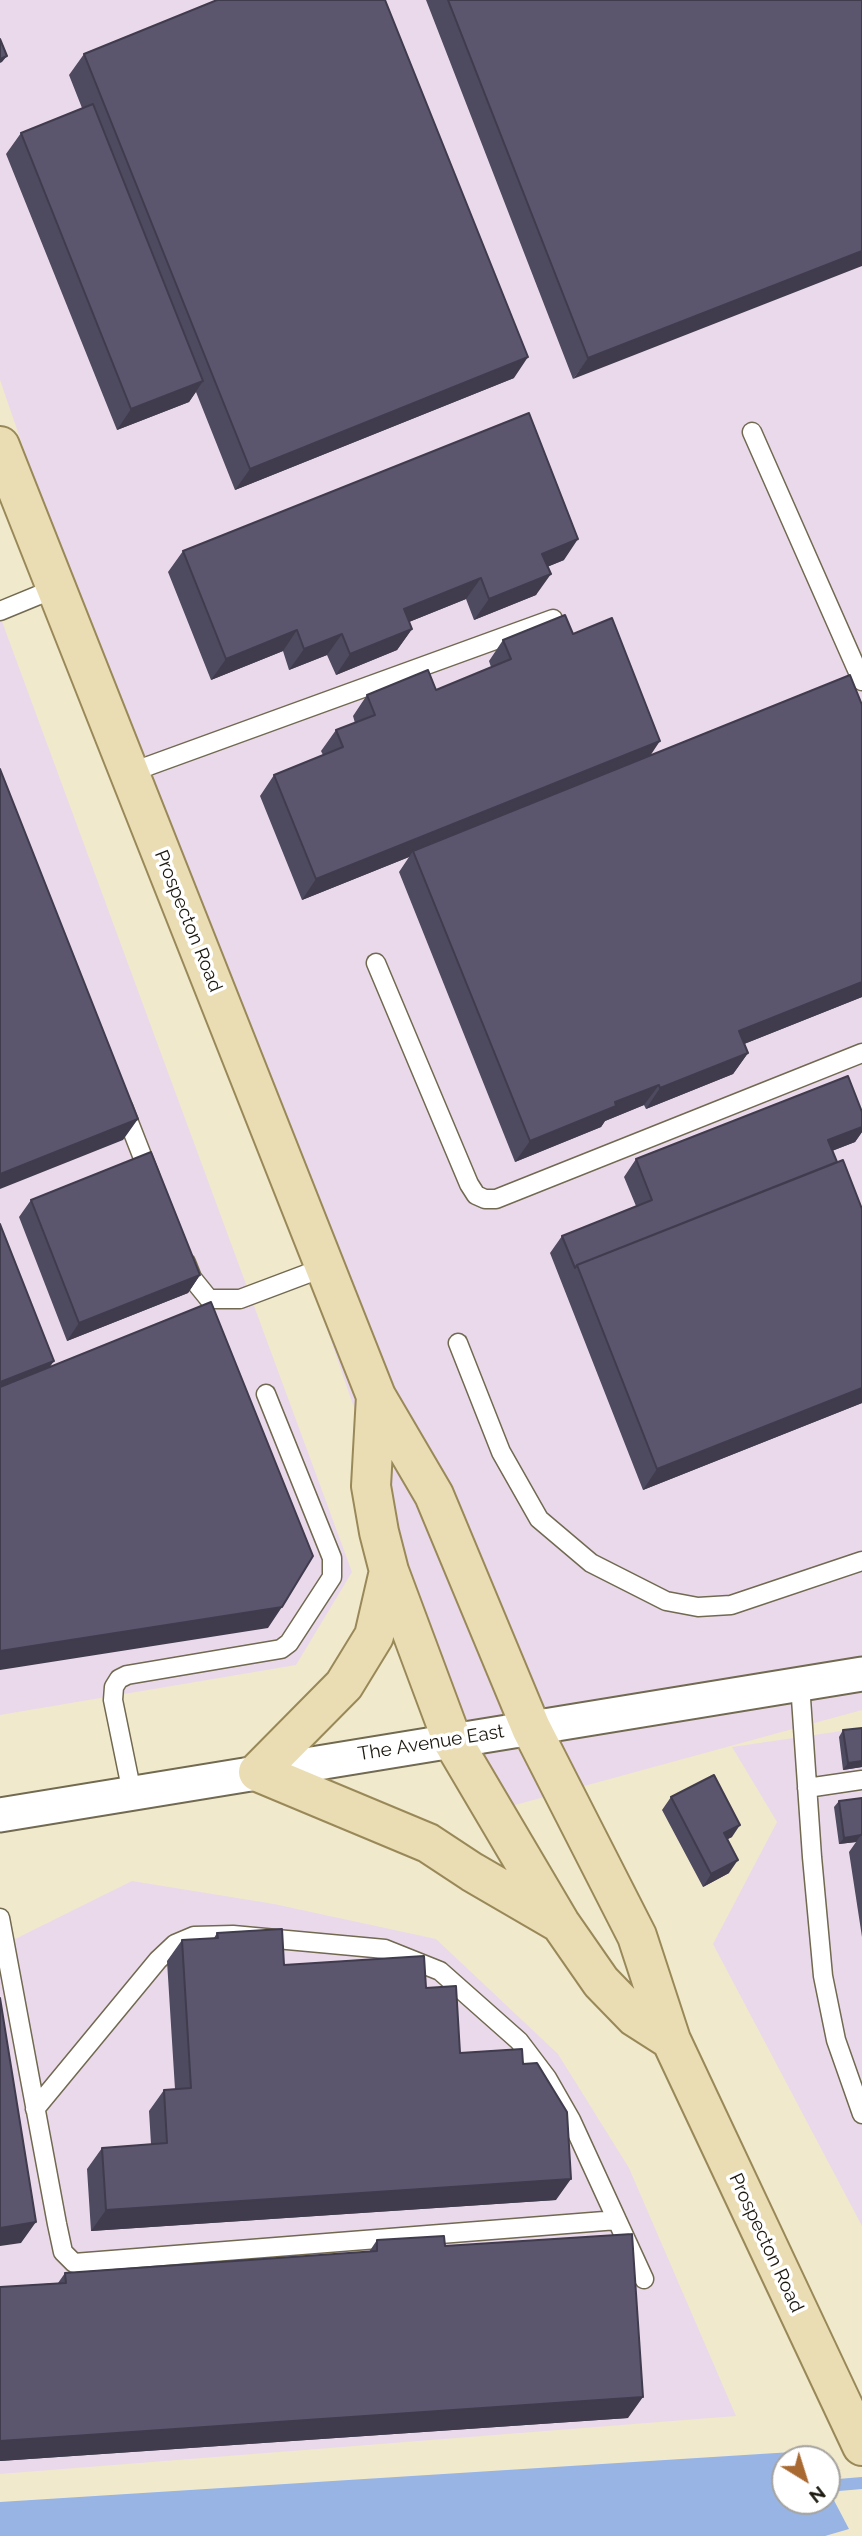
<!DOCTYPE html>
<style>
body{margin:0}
#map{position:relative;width:862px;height:2536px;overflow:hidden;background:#f1e9cc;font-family:Raleway,sans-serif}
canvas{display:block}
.north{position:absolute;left:771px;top:2445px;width:70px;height:70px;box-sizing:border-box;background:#fff;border:2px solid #a4a39f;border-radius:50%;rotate:142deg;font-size:19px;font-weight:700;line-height:28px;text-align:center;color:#1c190f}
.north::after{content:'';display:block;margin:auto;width:24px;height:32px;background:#a96a32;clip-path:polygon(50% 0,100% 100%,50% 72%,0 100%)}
</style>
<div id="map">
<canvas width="862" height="2536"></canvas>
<div class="north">N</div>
</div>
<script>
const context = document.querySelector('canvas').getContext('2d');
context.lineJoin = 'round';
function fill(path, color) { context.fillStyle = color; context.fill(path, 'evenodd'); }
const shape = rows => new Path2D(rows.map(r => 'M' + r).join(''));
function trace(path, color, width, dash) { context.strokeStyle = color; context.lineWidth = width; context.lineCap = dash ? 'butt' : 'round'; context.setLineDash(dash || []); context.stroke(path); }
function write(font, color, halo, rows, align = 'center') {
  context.font = font + ' Raleway,sans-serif'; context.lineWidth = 7; context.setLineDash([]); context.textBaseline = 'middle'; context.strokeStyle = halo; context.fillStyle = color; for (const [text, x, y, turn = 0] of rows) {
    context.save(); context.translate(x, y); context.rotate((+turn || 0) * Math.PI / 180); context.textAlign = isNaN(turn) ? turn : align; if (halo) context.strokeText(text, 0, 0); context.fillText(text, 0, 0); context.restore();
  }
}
fill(shape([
 [0,0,862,0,862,1710,493,1811,0,380],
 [0,616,352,1572,296,1665,0,1715],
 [862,1728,862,2226,713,1944,777,1822,732,1747],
 [132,1881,274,1904,436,1939,558,2054,629,2168,736,2416,0,2474,0,1944,5,1944]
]), '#ead9eb');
fill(shape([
 [808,2451,812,2459,785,2459,785,2501,827,2501,827,2487,849,2529,825,2536,0,2536,0,2502]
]), '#97b4e5');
trace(shape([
 [827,2486,862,2483]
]), '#97b4e5', 12);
const lane = shape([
 [752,432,862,681],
 [0,611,56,588],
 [129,773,553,619],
 [376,963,469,1184,476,1195,485,1199,496,1199,862,1053],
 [123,1107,150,1176],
 [186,1263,192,1278,209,1299,240,1299,325,1267],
 [458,1343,501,1452,539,1519,591,1563,666,1601,698,1607,731,1605,862,1561],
 [800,1684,812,1857,823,1976,836,2040,862,2114],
 [807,1788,862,1780],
 [132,1793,113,1700,114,1687,119,1679,127,1675,281,1649,289,1643,332,1577,332,1558,266,1394],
 [0,1918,57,2224,63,2252,74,2263,617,2220],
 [35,2109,158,1960,175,1944,194,1936,233,1935,385,1949,440,1971,519,2041,547,2078,571,2120,644,2279]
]);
const street = shape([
 [0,1815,862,1674]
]);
const primary = shape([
 [0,446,376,1396,434,1495,531,1728,637,1936,671,2040,862,2446],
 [376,1396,371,1486,379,1532,389,1571,452,1740,560,1923,601,1982,635,2017,671,2040],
 [389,1571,374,1636,344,1685,258,1772,428,1843,472,1872,558,1922]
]);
trace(lane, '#716950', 21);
trace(street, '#716950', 37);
trace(primary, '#998959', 42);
trace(lane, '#fff', 18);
trace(street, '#fff', 33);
trace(primary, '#ebddb3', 38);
fill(shape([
 [426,0,862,0,573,379],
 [84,54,514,378,235,490,196,392,189,402,117,430,6,154,21,133,82,108,69,75],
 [183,551,564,560,547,567,536,595,474,620,466,599,409,622,412,629,397,650,336,675,327,655,289,670,283,651,211,680,168,572],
 [573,634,650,756,862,997,744,1044,748,1053,733,1074,646,1109,644,1105,605,1121,601,1127,515,1162,399,872,409,857,302,900,260,796,274,775,323,755,321,751,336,730,355,723,353,716,367,695,436,690,491,667,489,661,503,640],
 [862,1112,862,1132,855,1142,832,1151,837,1162,862,1209,862,1403,643,1490,550,1253,562,1236,636,1206,624,1177,636,1159],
 [31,1200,200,1275,188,1293,67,1341,19,1217],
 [862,1728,862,1767,843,1770,839,1737,843,1730],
 [671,1797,732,1837,727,1839,729,1873,703,1887,662,1810],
 [862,1798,862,1937,849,1852,856,1842,839,1844,834,1807,839,1801],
 [217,1933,284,1965,426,1988,460,2053,523,2064,556,2200,91,2231,87,2169,102,2148,151,2144,149,2111,164,2090,175,2089,167,1961,182,1940,214,1938],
 [377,2240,445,2246,628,2418,0,2461,0,2287,58,2283,65,2273,369,2252]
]), '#4e4a5f');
fill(shape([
 [7,56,2,62,0,63,0,59],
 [862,251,862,266,573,379,588,358],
 [528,357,514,378,235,490,250,469],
 [203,381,189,402,117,430,131,409],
 [578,539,564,560,527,575,542,554],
 [551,574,536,595,474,620,489,599],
 [481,578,466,599,389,630,404,609],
 [412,629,397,650,336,675,350,654],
 [297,630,283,651,211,680,226,659],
 [342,634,327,655,289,670,304,649],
 [660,741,646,762,413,851,409,857,302,900,316,879],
 [862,982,862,997,724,1052,739,1031],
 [748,1053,733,1074,646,1109,660,1088],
 [659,1085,644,1105,605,1121,601,1127,515,1162,530,1141,615,1102],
 [138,1119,123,1140,0,1189,0,1174],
 [862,1127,862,1132,855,1142,816,1157,828,1140],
 [200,1275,188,1293,67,1341,79,1323],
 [54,1361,42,1378,0,1395,0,1382],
 [862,1388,862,1403,643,1490,657,1469],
 [282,1607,268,1628,0,1670,0,1651],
 [862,1761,862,1767,843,1770,848,1763],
 [740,1825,732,1837,715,1846,724,1833],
 [861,1835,856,1842,839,1844,844,1838],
 [738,1860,729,1873,703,1887,711,1874],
 [571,2179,556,2200,91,2231,106,2210],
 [36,2222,21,2243,0,2246,0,2228],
 [643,2397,628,2418,0,2461,0,2441]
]), '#403c4d');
const building = shape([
 [217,0,385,0,528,357,250,469,84,54,217,0],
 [448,0,862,0,862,251,588,358,448,0],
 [0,39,7,56,0,59,0,39],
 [93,104,203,381,131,409,21,133,93,104],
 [529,413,578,539,542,554,551,574,489,599,481,578,404,609,412,629,350,654,342,634,304,649,297,630,226,659,183,551,529,413],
 [565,615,573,634,612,618,660,741,316,879,274,775,343,747,336,730,375,715,367,695,428,670,436,690,511,659,503,640,565,615],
 [850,675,862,705,862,982,739,1031,748,1053,660,1088,659,1085,615,1102,616,1106,530,1141,413,851,850,675],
 [0,769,138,1119,0,1174,0,769],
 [848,1076,862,1112,862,1127,828,1140,837,1162,577,1265,575,1268,562,1236,652,1200,636,1159,848,1076],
 [151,1152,200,1275,79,1323,31,1200,151,1152],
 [843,1160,862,1209,862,1388,657,1469,577,1265,843,1160],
 [0,1224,54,1361,0,1382,0,1224],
 [211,1302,313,1556,282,1607,0,1651,0,1387,211,1302],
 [862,1728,862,1761,848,1763,843,1730,862,1728],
 [714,1775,740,1825,724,1833,738,1860,711,1874,671,1797,714,1775],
 [862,1798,862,1834,861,1835,844,1838,839,1801,862,1798],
 [282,1929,284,1965,424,1956,426,1988,456,1986,460,2053,522,2049,523,2064,537,2063,567,2112,571,2179,106,2210,102,2148,167,2143,164,2090,191,2088,182,1940,218,1938,217,1933,282,1929],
 [0,1998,36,2222,0,2228,0,1998],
 [632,2234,643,2397,0,2441,0,2287,66,2283,65,2273,377,2251,377,2240,444,2236,445,2246,632,2234]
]);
fill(building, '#5b566e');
trace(building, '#403c4d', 2);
write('19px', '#1c190f', '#fff', [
 ["Prospecton Road",188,921,68],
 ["The Avenue East",431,1743,-9],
 ["Prospecton Road",766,2243,65]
]);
</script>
